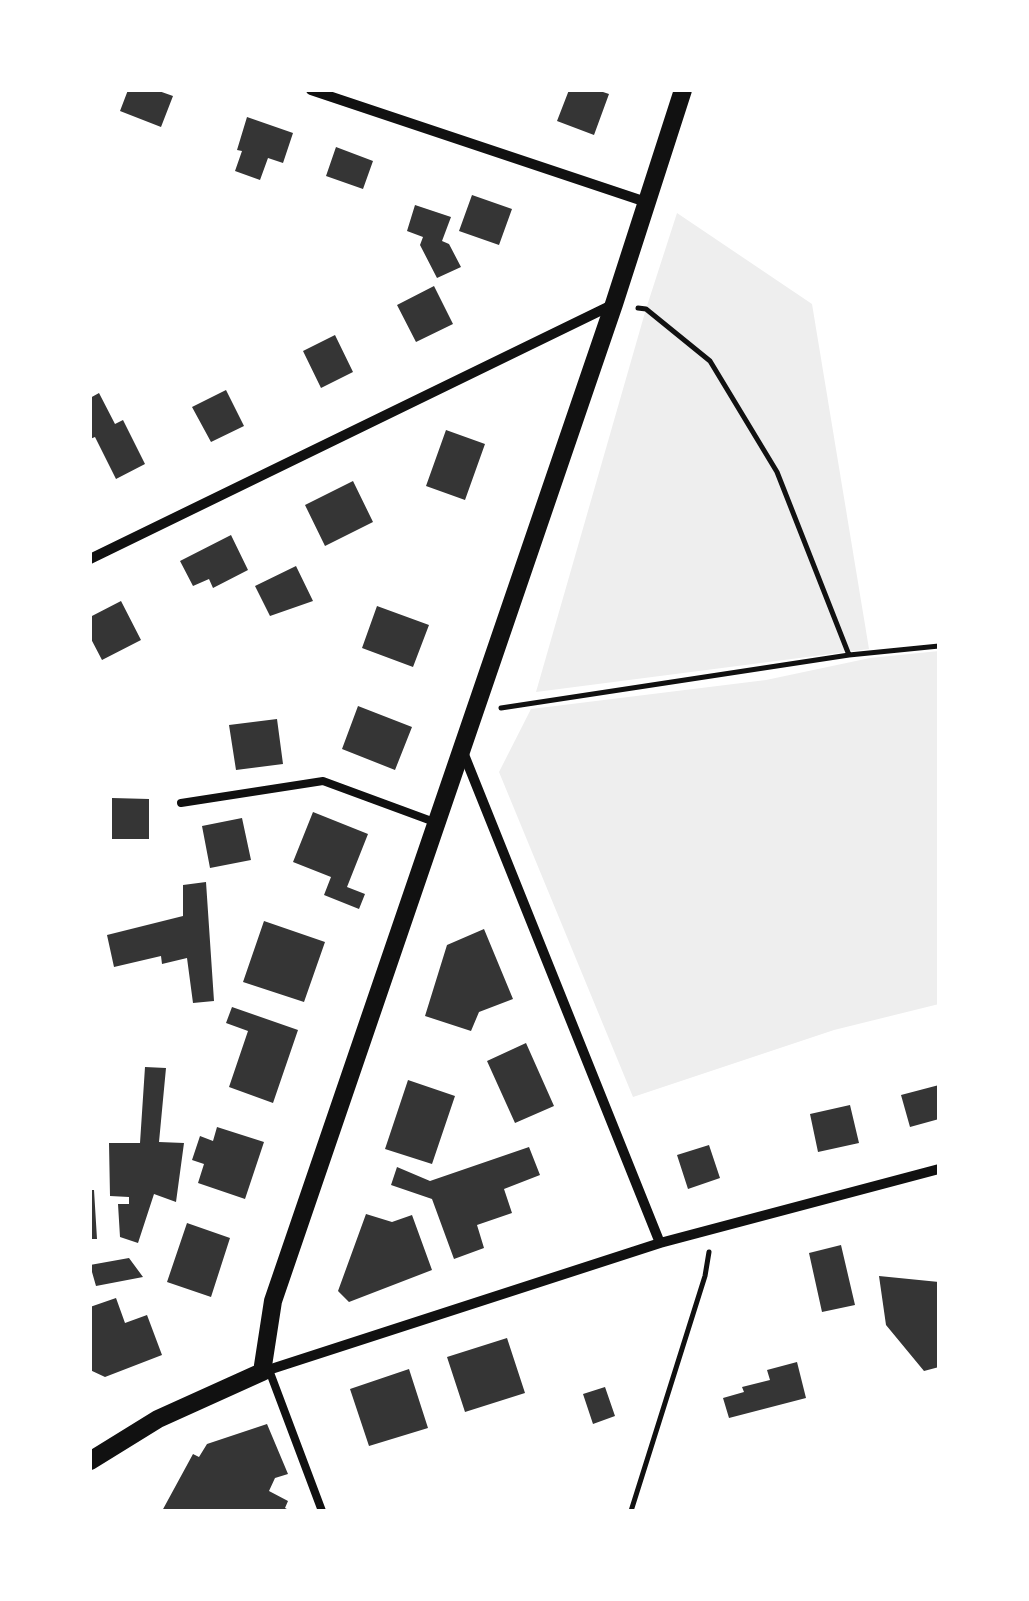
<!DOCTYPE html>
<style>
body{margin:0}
#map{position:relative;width:1029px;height:1601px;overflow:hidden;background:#fff;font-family:"IBM Plex Sans",sans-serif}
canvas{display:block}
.frame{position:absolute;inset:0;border:92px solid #fff;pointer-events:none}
</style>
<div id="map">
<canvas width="1029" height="1601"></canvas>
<div class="frame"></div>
</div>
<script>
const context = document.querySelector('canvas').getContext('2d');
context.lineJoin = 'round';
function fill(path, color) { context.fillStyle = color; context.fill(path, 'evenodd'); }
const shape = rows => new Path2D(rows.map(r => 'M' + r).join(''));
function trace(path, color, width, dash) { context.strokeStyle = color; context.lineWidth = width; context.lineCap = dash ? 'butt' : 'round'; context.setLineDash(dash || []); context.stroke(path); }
fill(shape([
 [677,213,812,304,869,649,536,692,646,309],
 [939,651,939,1004,834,1030,633,1097,499,772,531,709,766,680,870,658]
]), '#eee');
fill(shape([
 [128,90,156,90,173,96,161,127,120,111],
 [569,90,597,90,609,94,594,135,557,121],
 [247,117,293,133,283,163,268,158,260,180,235,171,242,151,237,150],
 [336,147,373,161,363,189,326,176],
 [472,195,512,209,499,245,459,231],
 [415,205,451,217,442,241,449,244,461,267,437,278,420,245,423,237,407,231],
 [434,286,453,324,416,342,397,305],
 [335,335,353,372,321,388,303,351],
 [226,390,244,426,211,442,192,407],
 [99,393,115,424,123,420,145,464,116,479,95,437,90,439,90,398],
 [446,430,485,444,465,500,426,486],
 [353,481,373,522,325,546,305,505],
 [231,535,248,570,213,588,209,579,193,586,180,561],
 [296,566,313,601,270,616,255,586],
 [121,601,141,640,102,660,90,637,90,617],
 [377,606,429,625,413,667,362,648],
 [358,706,412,727,395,770,342,749],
 [277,719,283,764,236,770,229,725],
 [112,798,149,799,149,839,112,839],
 [313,812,368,834,347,887,365,894,359,909,324,895,331,877,293,862],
 [242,818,251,860,210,868,202,826],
 [206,882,214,1001,193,1003,187,958,162,964,161,956,114,967,107,935,183,916,183,885],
 [264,921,325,942,304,1002,243,982],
 [484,929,513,999,479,1012,471,1031,425,1016,447,945],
 [232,1007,298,1030,273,1103,229,1087,248,1031,226,1023],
 [526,1043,554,1106,515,1123,487,1061],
 [145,1067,166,1068,159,1142,184,1143,176,1202,154,1194,138,1243,120,1237,118,1204,129,1204,129,1197,110,1196,109,1143,140,1143],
 [408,1080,455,1096,432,1164,385,1149],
 [939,1085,939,1119,910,1127,901,1095],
 [850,1105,859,1143,818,1152,810,1114],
 [217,1127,264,1142,245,1199,198,1183,204,1164,192,1160,200,1136,213,1141],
 [709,1145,720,1178,688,1189,677,1155],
 [529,1147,540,1175,504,1189,512,1213,477,1225,484,1248,454,1259,432,1199,391,1185,397,1167,430,1181],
 [90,1190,94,1190,97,1239,90,1239],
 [366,1214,392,1222,412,1215,432,1270,349,1302,338,1291],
 [187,1223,230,1238,211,1297,167,1282],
 [841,1245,855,1305,822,1312,809,1253],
 [129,1258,143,1277,96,1286,90,1265],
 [879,1276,939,1282,939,1367,924,1371,886,1325],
 [116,1298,125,1323,147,1315,162,1355,105,1377,90,1370,90,1307],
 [507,1338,525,1393,465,1412,447,1357],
 [797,1362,806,1398,729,1418,723,1398,744,1392,742,1387,770,1380,767,1370],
 [409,1369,428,1428,369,1446,350,1389],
 [605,1387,615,1416,593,1424,583,1394],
 [267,1424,288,1474,275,1478,269,1491,288,1501,285,1508,291,1511,162,1511,193,1454,199,1457,207,1444]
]), '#353535');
trace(shape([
 [638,308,646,309,710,361,777,472,849,655],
 [501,708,849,655,939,646],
 [631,1511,705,1276,709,1252]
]), '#111', 5);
trace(shape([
 [181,803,323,781,437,823],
 [269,1370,322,1511]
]), '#111', 8);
trace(shape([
 [311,90,646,202],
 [90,559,614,304],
 [463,752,660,1243],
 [262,1372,660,1243,939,1169]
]), '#111', 10);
trace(shape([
 [90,1461,158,1419,262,1372,273,1301,614,304,683,90]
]), '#111', 18);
</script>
